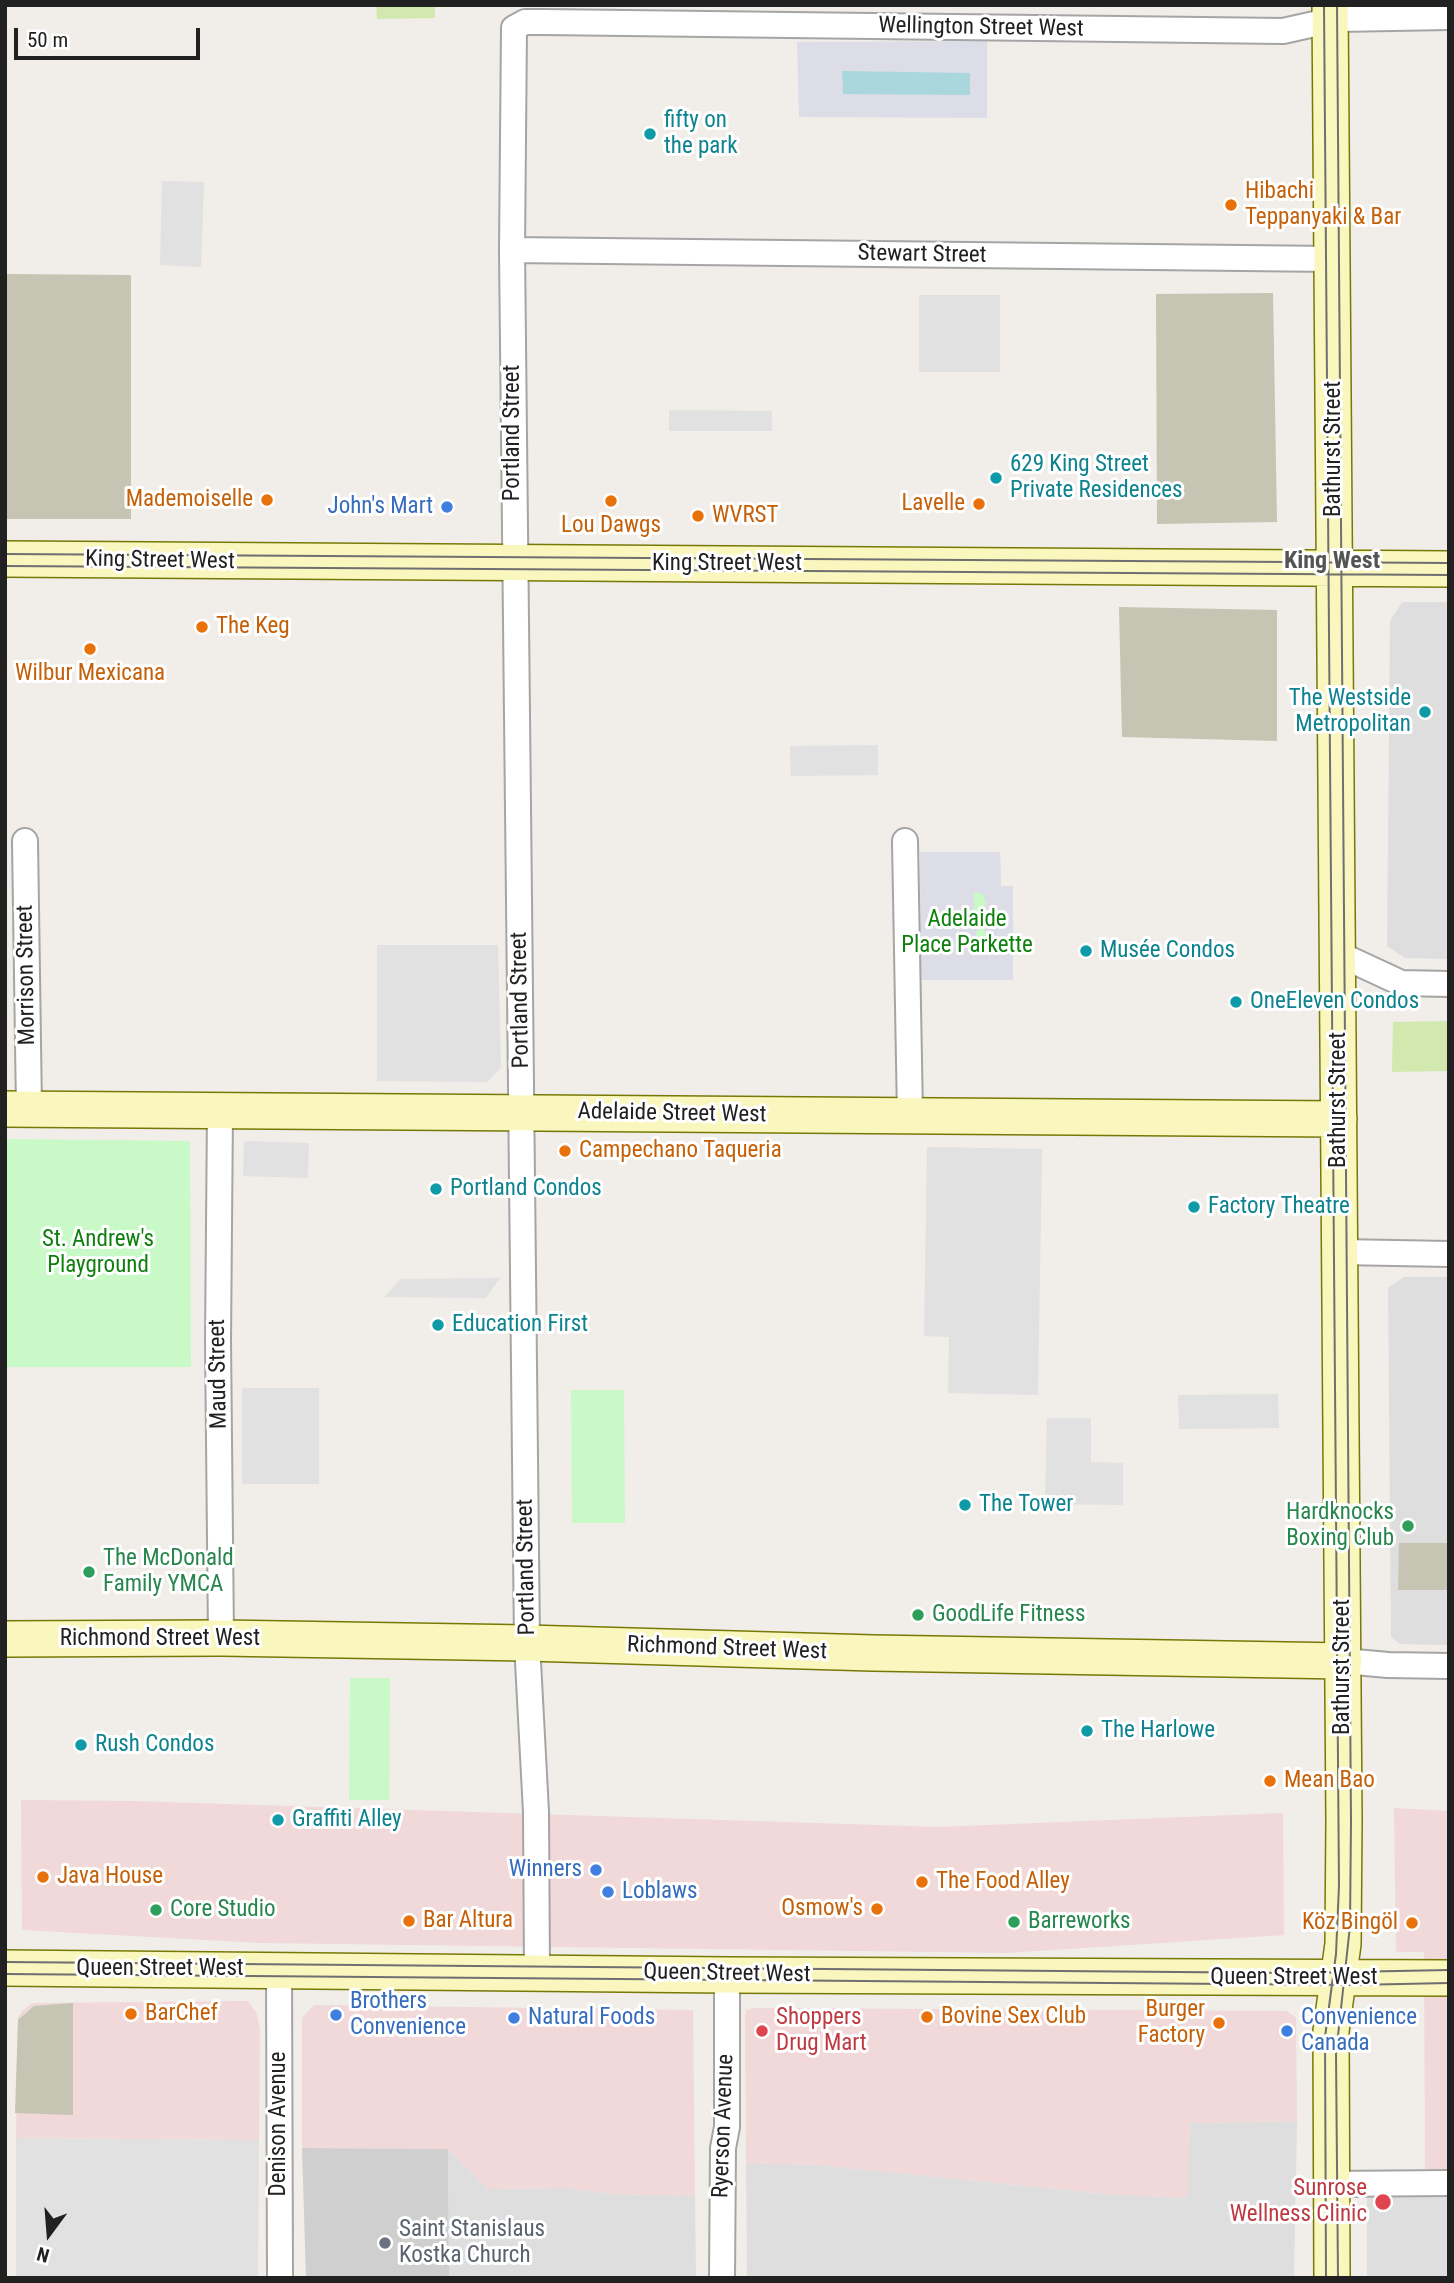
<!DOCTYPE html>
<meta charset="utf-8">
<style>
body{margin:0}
#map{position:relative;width:1454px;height:2283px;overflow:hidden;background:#f1ede8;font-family:"Roboto Condensed",sans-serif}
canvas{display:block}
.frame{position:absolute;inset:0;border:7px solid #212121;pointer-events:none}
.north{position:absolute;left:14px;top:2199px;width:70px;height:70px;-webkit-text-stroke:5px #fff;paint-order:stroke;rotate:196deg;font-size:19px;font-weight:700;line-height:28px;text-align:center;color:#212121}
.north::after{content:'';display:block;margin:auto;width:24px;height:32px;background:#212121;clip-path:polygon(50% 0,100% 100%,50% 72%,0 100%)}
.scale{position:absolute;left:14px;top:28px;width:186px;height:32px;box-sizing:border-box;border:4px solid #212121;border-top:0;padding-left:9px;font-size:21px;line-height:24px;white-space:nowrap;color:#212121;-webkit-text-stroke:5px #fff;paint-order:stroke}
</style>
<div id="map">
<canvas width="1454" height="2283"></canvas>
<div class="frame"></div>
<div class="north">N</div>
<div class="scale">50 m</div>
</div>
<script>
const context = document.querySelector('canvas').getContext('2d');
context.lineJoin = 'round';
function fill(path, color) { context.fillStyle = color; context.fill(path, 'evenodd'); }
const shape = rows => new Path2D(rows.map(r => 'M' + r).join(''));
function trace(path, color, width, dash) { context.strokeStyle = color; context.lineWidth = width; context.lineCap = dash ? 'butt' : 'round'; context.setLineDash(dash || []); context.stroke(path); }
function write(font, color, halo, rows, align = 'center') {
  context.font = font + ' "Roboto Condensed",sans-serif'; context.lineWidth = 6; context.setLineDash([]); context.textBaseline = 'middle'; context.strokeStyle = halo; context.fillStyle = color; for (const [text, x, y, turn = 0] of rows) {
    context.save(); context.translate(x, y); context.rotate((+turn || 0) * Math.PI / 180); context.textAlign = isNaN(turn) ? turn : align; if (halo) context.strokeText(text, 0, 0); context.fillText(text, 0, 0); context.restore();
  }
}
fill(shape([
 [1402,602,1449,602,1449,959,1405,958,1387,946,1390,621],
 [1404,1277,1449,1277,1449,1645,1400,1644,1391,1637,1388,1288],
 [1297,2121,1294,2278,747,2278,746,2163,819,2165,1107,2194,1186,2198,1190,2123],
 [448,2149,488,2189,564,2188,615,2194,695,2196,696,2278,449,2278],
 [1425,2172,1449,2172,1449,2278,1367,2278,1367,2198,1425,2197]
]), '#dfdede');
fill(shape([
 [21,1800,133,1801,939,1827,1283,1813,1284,1935,1007,1953,262,1943,22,1930],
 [1394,1808,1449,1811,1449,2172,1425,2172,1424,1952,1396,1952],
 [248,2001,257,2014,260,2029,259,2140,16,2138,18,2017,23,2010,33,2003],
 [314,2005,693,2010,695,2196,615,2194,564,2188,488,2189,448,2149,302,2148,302,2018],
 [755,2008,1287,2011,1296,2018,1297,2121,1190,2123,1187,2198,1107,2194,819,2165,746,2163,745,2017,746,2010]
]), '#f1d8d9');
fill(shape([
 [302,2148,448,2149,449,2278,306,2278]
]), '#cfcfcf');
fill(shape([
 [5,274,131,275,131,519,5,519],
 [1273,293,1277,522,1157,524,1156,294],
 [1119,607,1277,610,1277,741,1122,737],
 [1399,1543,1449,1543,1449,1590,1398,1590],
 [73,2003,73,2115,15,2113,18,2020,34,2006]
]), '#c6c4b3');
fill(shape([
 [376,5,435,5,435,18,377,19],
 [1449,1021,1449,1071,1392,1072,1393,1022]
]), '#d1e9af');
fill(shape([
 [1000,852,1001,886,1013,886,1013,980,921,980,920,853],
 [5,1139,190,1141,191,1367,5,1367],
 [571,1390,624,1390,625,1523,572,1523],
 [350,1678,390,1678,389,1800,349,1800]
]), '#c8f9c7');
fill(shape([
 [162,181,204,182,201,267,160,265],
 [919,295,1000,295,1000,372,919,372],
 [669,410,772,411,772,431,669,431],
 [878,745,878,775,791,776,790,746],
 [377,945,498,945,501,1068,487,1082,377,1081],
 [244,1141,309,1143,308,1178,243,1176],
 [927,1147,1042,1149,1038,1395,948,1393,949,1337,924,1336],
 [500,1278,486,1298,384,1297,401,1279],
 [242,1388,319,1388,319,1484,242,1484],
 [1278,1394,1279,1428,1179,1429,1178,1395],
 [1047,1418,1091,1418,1091,1462,1123,1463,1123,1505,1045,1504],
 [16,2138,259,2140,258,2278,16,2278]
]), '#e1e1e1');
fill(shape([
 [987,41,987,118,799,117,797,42],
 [1000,852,1001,886,1013,886,1013,980,921,980,920,852],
 [977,892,983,894,986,902,981,919,986,935,979,942,974,940,978,930,975,922,968,919,960,922,957,918,959,912,972,910,975,906,973,895]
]), '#dcdde7');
fill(shape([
 [842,71,970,73,970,95,843,94]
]), '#a9d7dd');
const minor = shape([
 [512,250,1333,259],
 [25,841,29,1109],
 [905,841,910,1116],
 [1337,949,1345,957,1401,983,1449,984],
 [220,1111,218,1340,221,1638],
 [1340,1252,1449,1254],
 [1344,1661,1388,1665,1449,1666],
 [279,1969,280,2278],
 [537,1972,536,1812,527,1643,512,250,514,28,525,22,543,22,1283,31,1337,19,1449,17],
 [1332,2184,1449,2183],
 [722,2278,723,2148,727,2127,727,1975]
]);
const secondary = shape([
 [1330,5,1344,1820,1343,1944,1331,2031,1332,2278],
 [5,559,1449,569],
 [5,1109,1339,1119],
 [5,1639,221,1638,527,1643,873,1653,1344,1661],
 [5,1968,727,1975,1449,1978]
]);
trace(minor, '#a5a5a5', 28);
trace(secondary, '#777907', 38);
trace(minor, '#fff', 24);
trace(secondary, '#f9f6be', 35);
trace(shape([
 [1324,5,1339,1885,1336,1954,1325,2037,1326,2278],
 [1337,5,1351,1820,1350,1926,1336,2054,1338,2278],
 [5,554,1449,563],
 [5,566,1449,575],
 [5,1962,1294,1973,1449,1970],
 [5,1974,1353,1985,1449,1983]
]), '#6f6f6f', 2);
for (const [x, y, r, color] of [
 [650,134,7,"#0f9aa8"],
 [1231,205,7,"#e8710a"],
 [996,478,7,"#0f9aa8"],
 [267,500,7,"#e8710a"],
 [611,501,7,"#e8710a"],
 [979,504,7,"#e8710a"],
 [447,507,7,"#3f7fe0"],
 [698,516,7,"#e8710a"],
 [202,627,7,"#e8710a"],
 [90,649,7,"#e8710a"],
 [1425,712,7,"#0f9aa8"],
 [1086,951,7,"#0f9aa8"],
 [1236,1002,7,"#0f9aa8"],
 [565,1151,7,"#e8710a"],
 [436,1189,7,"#0f9aa8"],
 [1194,1207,7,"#0f9aa8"],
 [438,1325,7,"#0f9aa8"],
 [965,1505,7,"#0f9aa8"],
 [1408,1526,7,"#2e9e5b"],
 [89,1572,7,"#2e9e5b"],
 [918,1615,7,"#2e9e5b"],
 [1087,1731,7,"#0f9aa8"],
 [81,1745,7,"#0f9aa8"],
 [1270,1781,7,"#e8710a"],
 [278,1820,7,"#0f9aa8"],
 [596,1870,7,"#3f7fe0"],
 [43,1877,7,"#e8710a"],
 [922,1882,7,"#e8710a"],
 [608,1892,7,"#3f7fe0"],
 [877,1909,7,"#e8710a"],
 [156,1910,7,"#2e9e5b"],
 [409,1921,7,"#e8710a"],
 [1014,1922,7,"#2e9e5b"],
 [1412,1923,7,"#e8710a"],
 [131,2014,7,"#e8710a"],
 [336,2015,7,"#3f7fe0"],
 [927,2017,7,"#e8710a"],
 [514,2018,7,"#3f7fe0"],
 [1219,2023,7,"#e8710a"],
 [762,2031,7,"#e0444e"],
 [1287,2031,7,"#3f7fe0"],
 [1383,2202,9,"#e0444e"],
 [385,2243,7,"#6b7280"]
]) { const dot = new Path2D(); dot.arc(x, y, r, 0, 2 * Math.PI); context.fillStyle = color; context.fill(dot); trace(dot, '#fff', 2.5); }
write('23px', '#212121', '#fff', [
 ["Wellington Street West",981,28,1],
 ["Stewart Street",922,255,1],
 ["Portland Street",513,433,-90],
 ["Bathurst Street",1334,449,-90],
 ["King Street West",160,561,1],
 ["King Street West",727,564],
 ["Morrison Street",27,975,-91],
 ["Portland Street",521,1000,-91],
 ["Bathurst Street",1339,1100,-90],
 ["Adelaide Street West",672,1114,1],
 ["Maud Street",219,1374,-91],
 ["Portland Street",527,1567,-91],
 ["Richmond Street West",160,1639],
 ["Richmond Street West",727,1649,2],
 ["Bathurst Street",1343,1667,-90],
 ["Queen Street West",160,1969],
 ["Queen Street West",727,1974,1],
 ["Queen Street West",1294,1978],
 ["Denison Avenue",279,2124,-90],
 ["Ryerson Avenue",724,2126,-88]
]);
write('23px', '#0d838f', '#fff', [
 ["fifty on",664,121],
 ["the park",664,147],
 ["629 King Street",1010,465],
 ["Private Residences",1010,491],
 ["The Westside",1411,699,"right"],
 ["Metropolitan",1411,725,"right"],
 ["Musée Condos",1100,951],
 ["OneEleven Condos",1250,1002],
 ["Portland Condos",450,1189],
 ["Factory Theatre",1208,1207],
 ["Education First",452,1325],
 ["The Tower",979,1505],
 ["The Harlowe",1101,1731],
 ["Rush Condos",95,1745],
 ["Graffiti Alley",292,1820]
], 'left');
write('23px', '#c56008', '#fff', [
 ["Hibachi",1245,192],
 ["Teppanyaki & Bar",1245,218],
 ["Mademoiselle",253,500,"right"],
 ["Lavelle",965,504,"right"],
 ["WVRST",712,516],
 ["Lou Dawgs",611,526,"center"],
 ["The Keg",216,627],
 ["Wilbur Mexicana",90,674,"center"],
 ["Campechano Taqueria",579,1151],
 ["Mean Bao",1284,1781],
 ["Java House",57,1877],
 ["The Food Alley",936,1882],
 ["Osmow's",863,1909,"right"],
 ["Bar Altura",423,1921],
 ["Köz Bingöl",1398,1923,"right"],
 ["Burger",1205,2010,"right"],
 ["Factory",1205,2036,"right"],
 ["BarChef",145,2014],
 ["Bovine Sex Club",941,2017]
], 'left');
write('23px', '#366cbe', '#fff', [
 ["John's Mart",433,507,"right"],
 ["Winners",582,1870,"right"],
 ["Loblaws",622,1892],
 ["Brothers",350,2002],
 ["Convenience",350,2028],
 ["Natural Foods",528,2018],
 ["Convenience",1301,2018],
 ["Canada",1301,2044]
], 'left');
write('23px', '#0f800e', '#fff', [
 ["Adelaide",967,920],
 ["Place Parkette",967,946],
 ["St. Andrew's",98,1240],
 ["Playground",98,1266]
]);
write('23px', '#27864d', '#fff', [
 ["Hardknocks",1394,1513,"right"],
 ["Boxing Club",1394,1539,"right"],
 ["The McDonald",103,1559],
 ["Family YMCA",103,1585],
 ["GoodLife Fitness",932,1615],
 ["Core Studio",170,1910],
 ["Barreworks",1028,1922]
], 'left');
write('23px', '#be3a42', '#fff', [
 ["Shoppers",776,2018],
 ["Drug Mart",776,2044],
 ["Sunrose",1367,2189,"right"],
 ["Wellness Clinic",1367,2215,"right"]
], 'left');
write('23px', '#5b616d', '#fff', [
 ["Saint Stanislaus",399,2230],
 ["Kostka Church",399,2256]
], 'left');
write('bold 24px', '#545454', '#fff', [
 ["King West",1332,562]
]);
</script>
